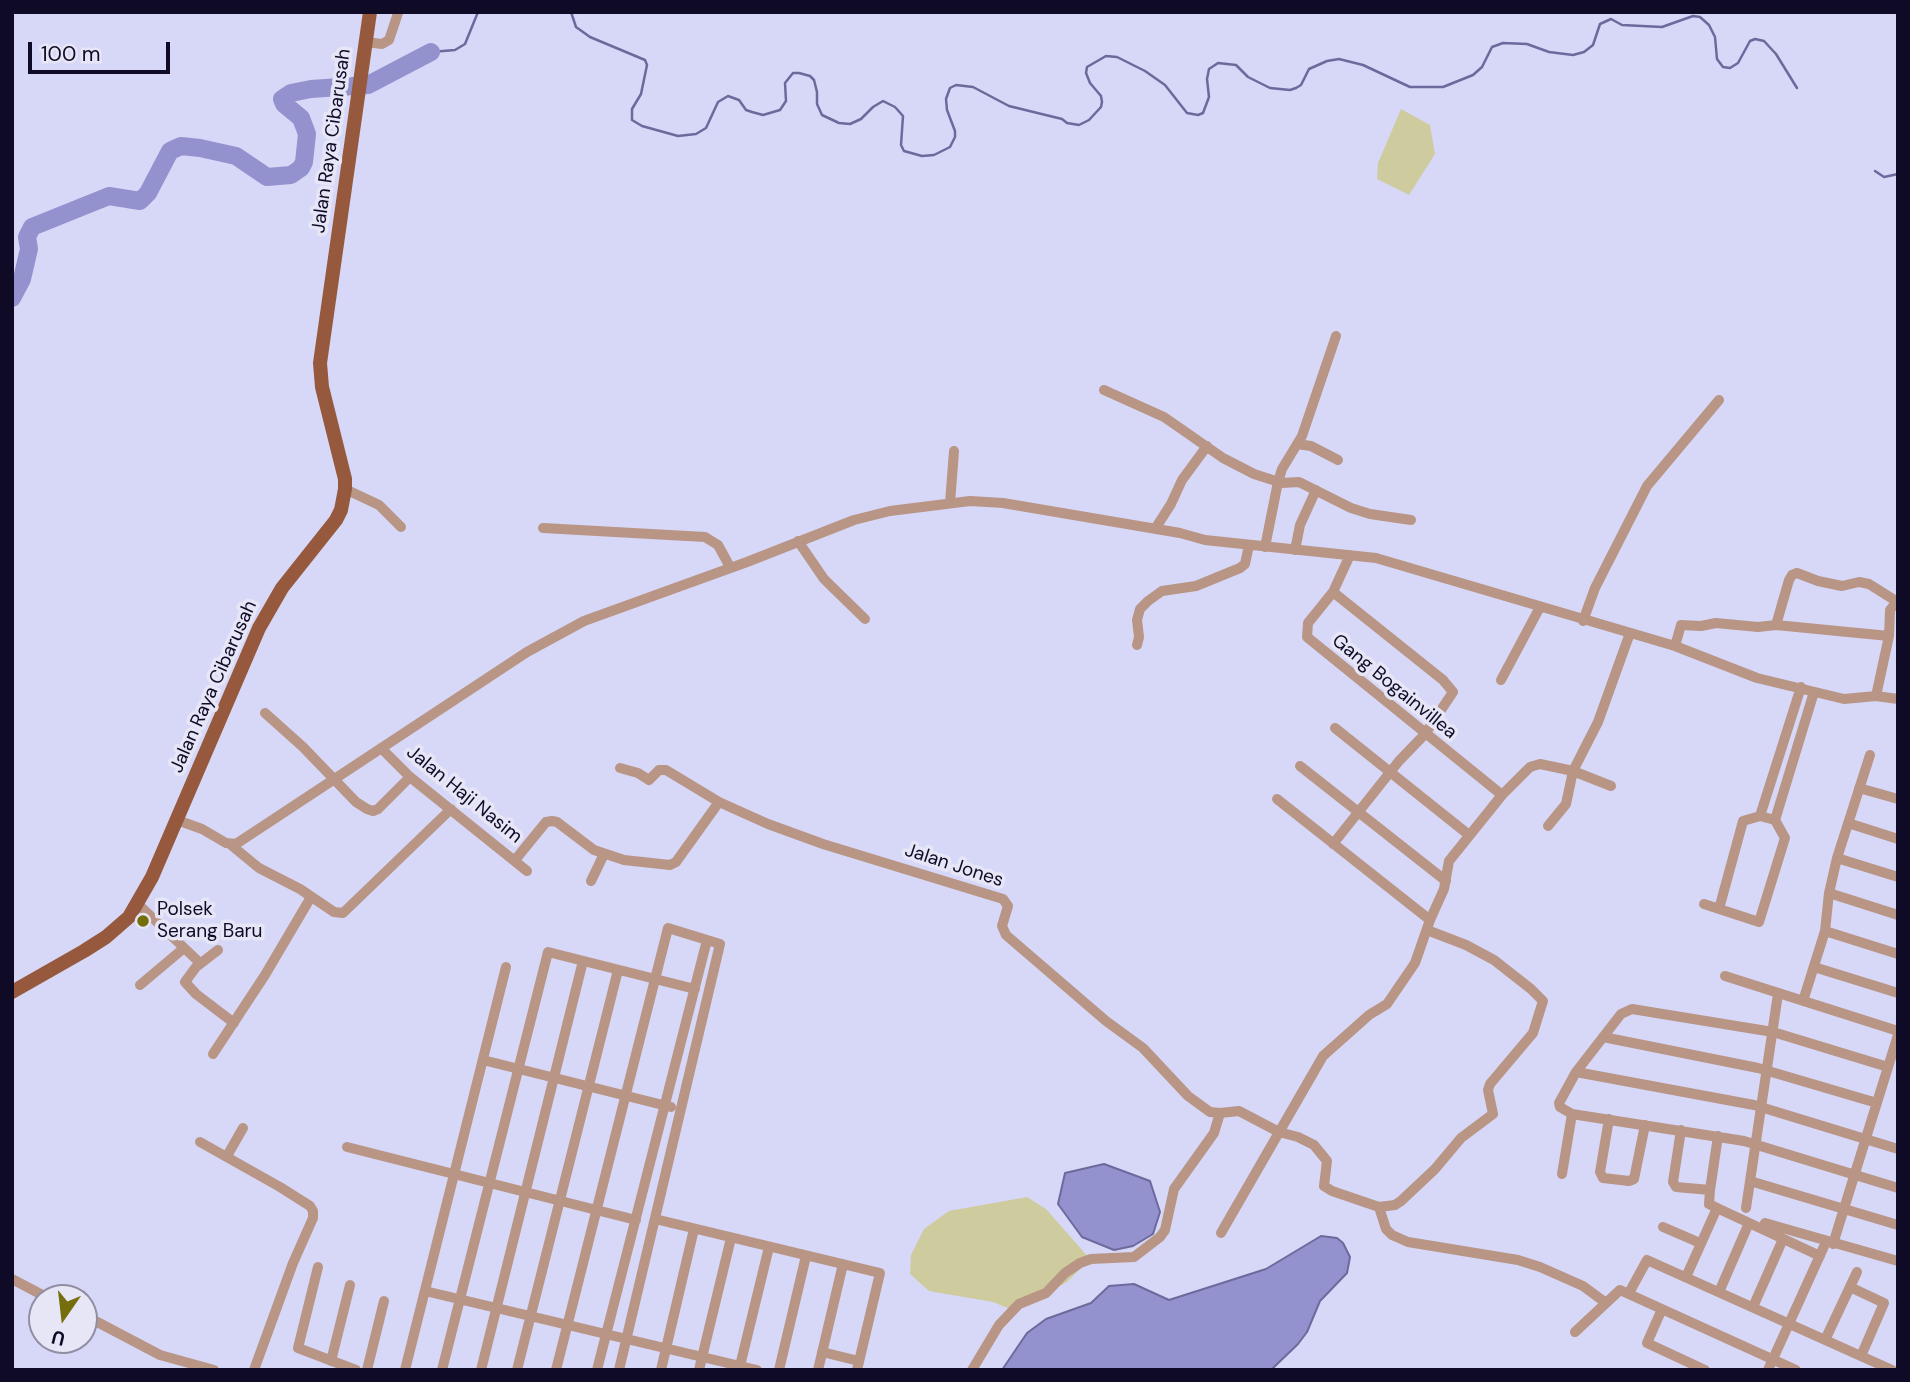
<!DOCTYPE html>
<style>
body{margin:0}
#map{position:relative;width:1910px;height:1382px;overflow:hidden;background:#d7d7f7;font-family:"DM Sans",sans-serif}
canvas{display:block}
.frame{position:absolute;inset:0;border:14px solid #0f0b26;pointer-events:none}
.north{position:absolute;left:28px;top:1284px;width:70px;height:70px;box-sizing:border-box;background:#e6e6f6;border:2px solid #908ea3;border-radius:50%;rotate:194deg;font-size:19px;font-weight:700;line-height:28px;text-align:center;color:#0f0b26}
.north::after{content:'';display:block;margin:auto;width:24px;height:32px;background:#746e0d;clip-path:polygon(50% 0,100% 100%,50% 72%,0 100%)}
.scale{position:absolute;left:28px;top:42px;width:142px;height:32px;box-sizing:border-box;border:4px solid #0f0b26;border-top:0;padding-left:9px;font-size:21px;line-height:24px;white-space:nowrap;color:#0f0b26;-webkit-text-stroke:5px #e6e6f6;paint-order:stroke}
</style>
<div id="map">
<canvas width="1910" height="1382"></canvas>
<div class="frame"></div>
<div class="north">U</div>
<div class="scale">100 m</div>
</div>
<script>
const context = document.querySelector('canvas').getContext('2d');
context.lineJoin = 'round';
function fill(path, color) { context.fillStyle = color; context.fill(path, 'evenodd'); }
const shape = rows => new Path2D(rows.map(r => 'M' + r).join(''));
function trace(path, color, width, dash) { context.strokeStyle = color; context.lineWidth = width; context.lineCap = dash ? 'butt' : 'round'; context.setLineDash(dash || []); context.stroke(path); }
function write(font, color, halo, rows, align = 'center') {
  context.font = font + ' "DM Sans",sans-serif'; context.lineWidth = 7; context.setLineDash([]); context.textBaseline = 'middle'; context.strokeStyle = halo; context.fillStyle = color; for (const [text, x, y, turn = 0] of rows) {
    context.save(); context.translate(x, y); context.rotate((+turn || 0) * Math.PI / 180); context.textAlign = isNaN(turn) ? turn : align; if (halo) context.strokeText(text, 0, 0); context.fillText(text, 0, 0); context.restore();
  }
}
fill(shape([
 [1401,109,1430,125,1435,154,1409,195,1377,179,1378,163],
 [1027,1197,1046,1209,1090,1259,1067,1282,1015,1311,993,1302,929,1291,910,1274,911,1255,924,1229,949,1211]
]), '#cecc9f');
const water = shape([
 [1104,1164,1150,1181,1160,1212,1153,1234,1133,1246,1114,1250,1082,1237,1058,1204,1065,1173,1104,1164],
 [1321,1236,1337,1238,1343,1243,1350,1257,1347,1273,1320,1301,1307,1332,1298,1344,1271,1370,1002,1370,1027,1333,1046,1319,1091,1303,1109,1286,1134,1284,1169,1300,1266,1269,1321,1236]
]);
fill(water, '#9492ce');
trace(water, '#6c6a9c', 2);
trace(shape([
 [571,12,576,27,590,37,645,60,647,65,641,94,632,109,632,120,642,126,678,136,696,134,706,128,718,102,728,96,739,100,746,110,752,112,763,115,780,110,786,101,785,83,793,73,799,73,810,76,814,80,817,92,817,104,822,115,839,123,850,124,861,119,873,107,883,101,895,107,903,116,901,145,904,151,922,156,934,155,950,147,955,137,955,131,947,110,946,99,950,88,956,85,973,87,1009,106,1062,119,1067,123,1079,125,1089,120,1101,107,1102,102,1101,96,1090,83,1086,73,1087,67,1106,56,1117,57,1145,71,1165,85,1187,113,1198,115,1203,113,1209,97,1207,79,1209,69,1218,63,1236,65,1248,77,1270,88,1290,90,1296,88,1301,85,1309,69,1327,61,1339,59,1363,65,1410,87,1443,87,1473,75,1482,67,1492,47,1503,43,1527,44,1549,52,1573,55,1584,52,1593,45,1600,24,1611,19,1622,25,1662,27,1693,16,1700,17,1709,25,1715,37,1717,59,1723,67,1730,68,1738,63,1750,41,1755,39,1764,41,1776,54,1797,88],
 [431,52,455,50,465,44,478,12],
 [1875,171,1884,177,1898,174]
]), '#6c6a9c', 2.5);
trace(shape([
 [12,298,22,279,29,249,27,237,32,227,109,196,140,201,148,193,170,151,181,146,200,148,236,156,267,177,291,175,301,168,304,162,307,134,301,118,284,104,282,99,291,93,311,89,368,85,431,52]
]), '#9492ce', 18);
trace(shape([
 [366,42,382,44,389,40,398,13],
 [1104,390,1164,417,1223,458,1254,474,1282,483,1299,482,1351,508,1370,514,1411,520],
 [1297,444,1311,446,1338,460],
 [345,489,379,505,401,527],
 [950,503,954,451],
 [543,528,705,537,718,545,730,567],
 [1155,529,1171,504,1182,480,1207,446],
 [798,541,824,579,865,619],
 [1265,547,1278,482,1282,469,1302,436,1336,336],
 [1295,550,1300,525,1316,490],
 [1350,555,1333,592,1308,623,1307,637,1502,795],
 [1583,621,1595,588,1647,486,1719,400],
 [1776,625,1889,636],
 [1137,645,1139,637,1137,620,1140,609,1148,601,1162,591,1196,586,1240,568,1245,564,1249,545],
 [1675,646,1681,625,1701,626,1716,623,1758,627,1776,625,1789,580,1792,575,1797,573,1818,581,1842,586,1859,582,1869,584,1896,601],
 [1501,680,1540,607],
 [1876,696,1889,636,1890,610,1898,600],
 [265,713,303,747,356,802,367,809,373,811,378,809,410,777],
 [1335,728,1469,835],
 [381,748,410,777,527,871],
 [1300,766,1446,881],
 [620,768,638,773,649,780,659,770,666,770,719,802,768,824,823,844,1003,899,1008,906,1002,926,1006,935,1106,1021,1143,1048,1188,1096,1210,1112,1220,1113,1239,1111,1279,1132,1298,1137,1314,1145,1327,1161,1324,1186,1332,1191,1379,1207,1386,1229,1392,1235,1408,1242,1518,1260,1540,1267,1583,1286,1606,1303],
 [1859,788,1898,799],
 [1277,799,1430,920],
 [1760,816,1801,687],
 [177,820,202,829,226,843,236,844,527,652,584,621,747,562,854,520,890,511,970,501,1003,503,1180,533,1205,540,1376,558,1675,646,1757,678,1844,699,1876,696,1898,699],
 [1775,820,1814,692],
 [1848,823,1898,839],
 [1548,826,1566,804,1573,771,1598,722,1630,633],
 [1333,844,1399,761,1425,734,1453,692,1443,680,1333,592],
 [231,845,259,868,300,889,334,912,343,913,451,809],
 [1837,858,1898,877],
 [515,860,546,822,552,821,557,822,594,850,624,860,670,865,676,862,719,802],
 [591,881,604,854],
 [1829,893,1898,915],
 [138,904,200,963],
 [1704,904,1759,922,1785,838,1775,820,1760,816,1743,821,1719,909],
 [1825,931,1898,954],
 [218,950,196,967,185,982,196,994,234,1023],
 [1814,967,1898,993],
 [1725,976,1898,1031],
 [140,985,184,948],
 [1803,1001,1825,931,1829,893,1837,858,1870,755],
 [1603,1037,1758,1068,1877,1103],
 [213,1054,265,975,311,897],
 [483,1060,671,1107],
 [1888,1067,1773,1032,1632,1009,1621,1014,1576,1072,1559,1103,1560,1107,1572,1114,1744,1141,1898,1188],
 [1576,1072,1754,1105,1898,1149],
 [1609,1119,1600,1172,1603,1178,1629,1181,1634,1179,1645,1125],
 [1681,1130,1673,1182,1676,1187,1710,1190,1718,1136],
 [200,1142,280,1187,310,1206,313,1211,313,1218,293,1263,254,1370],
 [347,1147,636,1220],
 [227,1156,243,1128],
 [1562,1174,1572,1114],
 [1750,1181,1898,1225],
 [1379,1207,1395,1205,1401,1201,1435,1169,1461,1138,1493,1114,1488,1090,1490,1084,1533,1033,1543,1001,1531,989,1494,960,1466,945,1427,930],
 [1717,1208,1820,1256],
 [1746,1208,1778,994],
 [655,1219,880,1273,857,1370],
 [1663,1227,1700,1243],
 [1762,1229,1765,1223,1898,1261],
 [1221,1233,1323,1056,1369,1015,1387,1004,1415,963,1430,920,1444,889,1449,861,1502,795,1530,767,1540,764,1573,771,1611,786],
 [1833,1244,1898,1035],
 [318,1267,298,1348,356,1370],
 [1686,1277,1717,1208,1709,1204,1710,1190],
 [12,1279,48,1298],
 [1850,1287,1884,1303,1861,1356],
 [425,1291,757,1370],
 [1719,1292,1749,1223],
 [1629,1293,1647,1260,1892,1370],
 [1753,1307,1783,1239],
 [1662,1309,1647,1343,1705,1370],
 [84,1315,160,1355,214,1370],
 [1575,1332,1620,1290,1796,1370],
 [1825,1340,1857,1272],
 [822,1352,859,1361],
 [331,1361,350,1285],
 [367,1370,384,1301],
 [405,1370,506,967],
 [442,1370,548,952,695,989],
 [481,1370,583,961],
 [517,1370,618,970],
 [556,1370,668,928,720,944,619,1370],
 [597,1370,707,940],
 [661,1370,694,1229],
 [699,1370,731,1238],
 [739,1370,769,1247],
 [779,1370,806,1256],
 [818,1370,843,1264],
 [972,1370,999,1325,1019,1304,1046,1293,1065,1273,1080,1263,1091,1259,1134,1257,1160,1237,1165,1230,1174,1189,1214,1133,1220,1113],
 [1768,1370,1826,1242]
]), '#b89585', 10);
trace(shape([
 [12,992,84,951,106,937,129,917,152,877,259,628,282,588,336,520,341,510,345,489,345,479,322,387,320,363,370,12]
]), '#96593d', 14);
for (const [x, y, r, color] of [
 [143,921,7,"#746e0d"]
]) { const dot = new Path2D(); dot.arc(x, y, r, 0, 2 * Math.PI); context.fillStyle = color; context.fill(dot); trace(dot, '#e6e6f6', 2.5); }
write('19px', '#0f0b26', '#e6e6f6', [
 ["Jalan Raya Cibarusah",332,141,-82],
 ["Jalan Raya Cibarusah",214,687,-66],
 ["Gang Bogainvillea",1394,687,39],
 ["Jalan Haji Nasim",464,795,39],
 ["Jalan Jones",954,866,18]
]);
write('19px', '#0f0b26', '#e6e6f6', [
 ["Polsek",157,910],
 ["Serang Baru",157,932]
], 'left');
</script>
